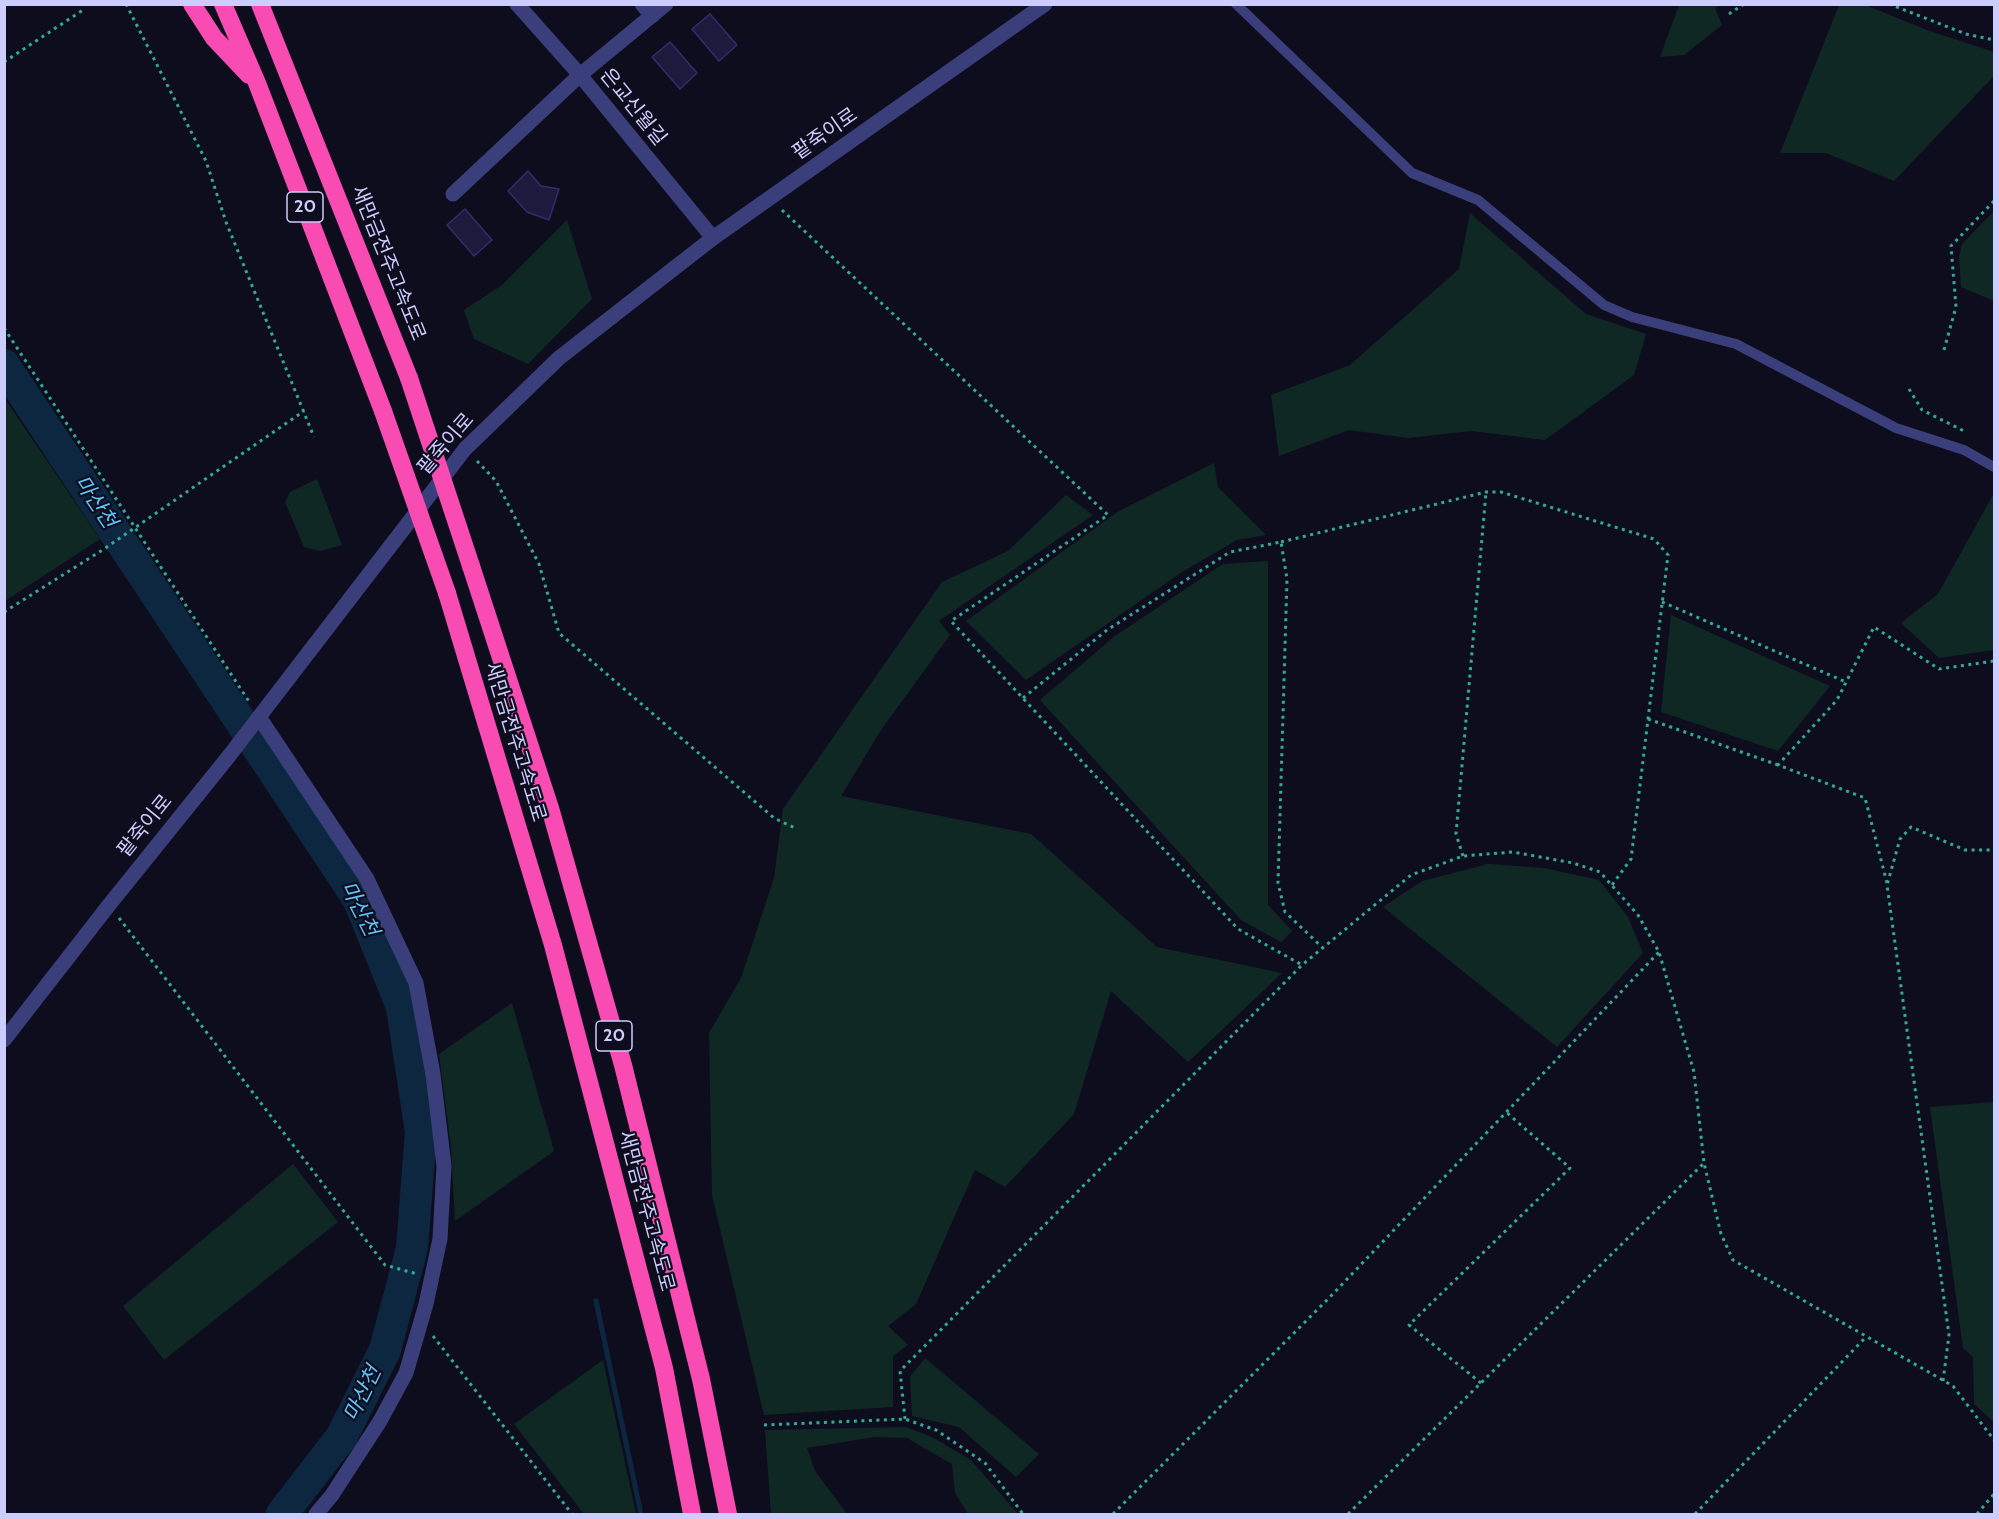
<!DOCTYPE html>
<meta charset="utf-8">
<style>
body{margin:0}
#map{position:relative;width:1999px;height:1519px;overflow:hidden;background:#0e0d1e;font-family:Cabin,sans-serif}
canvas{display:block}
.frame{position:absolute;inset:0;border:6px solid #ccccfd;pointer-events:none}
</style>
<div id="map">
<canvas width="1999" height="1519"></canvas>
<div class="frame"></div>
</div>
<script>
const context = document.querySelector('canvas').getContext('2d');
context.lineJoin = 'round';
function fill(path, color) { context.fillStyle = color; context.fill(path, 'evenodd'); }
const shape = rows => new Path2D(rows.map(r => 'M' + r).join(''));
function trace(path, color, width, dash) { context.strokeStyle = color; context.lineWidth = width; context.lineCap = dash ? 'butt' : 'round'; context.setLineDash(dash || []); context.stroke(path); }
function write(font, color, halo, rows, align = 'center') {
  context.font = font + ' Cabin,"Noto Sans KR",sans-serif'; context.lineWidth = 4.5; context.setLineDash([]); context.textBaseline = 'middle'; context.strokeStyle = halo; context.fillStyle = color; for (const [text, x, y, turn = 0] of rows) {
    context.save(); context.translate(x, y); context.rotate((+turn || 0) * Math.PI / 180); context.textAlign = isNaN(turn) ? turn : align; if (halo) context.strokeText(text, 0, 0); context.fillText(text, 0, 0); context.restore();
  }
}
fill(shape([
 [1679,5,1720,5,1715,8,1722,25,1684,55,1660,57],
 [1839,5,1865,5,1927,30,1994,52,1994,76,1894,181,1826,153,1780,153],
 [1994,211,1994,301,1961,287,1959,257,1962,244],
 [1470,213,1586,314,1646,334,1634,375,1545,440,1471,431,1408,438,1349,430,1279,456,1271,395,1350,365,1459,269],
 [567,220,592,299,528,364,474,339,464,310,502,285],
 [5,399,100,539,5,601,4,601],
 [1214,463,1218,487,1266,535,1237,540,1182,572,1026,680,966,621,1119,511],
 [317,479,342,545,320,551,304,547,285,502,290,492],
 [1066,495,1093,515,939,621,950,635,881,730,841,796,1031,834,1157,947,1282,973,1188,1062,1111,991,1074,1114,1005,1187,975,1170,916,1304,888,1326,908,1345,893,1356,893,1407,764,1415,712,1195,709,1033,741,978,774,878,783,809,942,582,1008,551],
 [1993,495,1994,650,1939,658,1901,623,1938,594],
 [1268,561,1268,905,1292,931,1281,942,1241,920,1040,700,1115,636,1223,564],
 [1671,615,1830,686,1778,751,1661,712],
 [1488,864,1544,868,1599,880,1628,917,1643,953,1557,1047,1383,907,1422,881],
 [512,1003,554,1151,455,1221,451,1147,439,1054],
 [1994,1102,1994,1422,1974,1404,1973,1357,1963,1348,1930,1107],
 [293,1164,338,1222,164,1360,123,1306],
 [925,1358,1039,1454,1016,1477,959,1427,912,1416,910,1377],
 [603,1360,636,1514,584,1514,514,1424],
 [906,1427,932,1437,971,1460,1018,1514,968,1514,955,1493,952,1464,907,1438,875,1437,807,1448,815,1471,847,1514,771,1514,765,1430]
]), '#102824');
trace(shape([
 [596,1301,641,1514]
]), '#0e2741', 5);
trace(shape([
 [4,365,359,900,402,1007,421,1132,412,1248,385,1350,342,1436,282,1514]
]), '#0e2741', 32);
const building = shape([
 [710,14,737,45,719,61,692,29,710,14],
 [670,42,697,73,680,89,652,57,670,42],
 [528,171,541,186,559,189,549,220,527,212,508,191,528,171],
 [465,209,492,240,474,256,447,225,465,209]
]);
fill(building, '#1d1a3e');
trace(building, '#322d69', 1.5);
trace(shape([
 [126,4,206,161,226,222,314,437],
 [1889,4,1966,34,1994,40],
 [1729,14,1744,4],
 [4,62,83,10],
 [782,210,1108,515,951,621,1238,929,1302,965],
 [4,328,250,703],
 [1944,350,1956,307,1951,246,1994,201],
 [1909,389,1922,410,1964,431,1963,434],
 [477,461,496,481,539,564,559,633,774,818,797,829],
 [1281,542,1486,492,1501,492,1654,539,1668,555,1631,859,1612,885],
 [1662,602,1846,682],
 [4,612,104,549,304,411],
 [1023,698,1107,630,1230,552,1281,542,1287,579,1278,883,1285,912,1323,948],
 [1648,719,1778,765],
 [1463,856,1456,834,1486,492],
 [1887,883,1865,798,1778,765,1837,700,1874,627,1939,669,1994,661],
 [119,918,385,1265,417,1274],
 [433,1336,572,1514],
 [1943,1381,1949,1335,1887,885,1900,839,1911,827,1965,850,1994,850],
 [1481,1383,1409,1325,1570,1168,1506,1112],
 [905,1419,900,1371,1302,965,1411,875,1463,856,1513,852,1573,863,1600,872,1638,915,1659,952,1694,1072,1704,1163,1721,1234,1733,1260,1953,1386,1994,1440],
 [764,1425,905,1419,936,1430,985,1463,1023,1514],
 [1113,1514,1330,1297,1659,952],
 [1348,1514,1704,1163],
 [1695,1514,1865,1338],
 [1977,1514,1994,1494]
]), '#32ab96', 3, [3, 4.5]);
trace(shape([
 [1236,4,1412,173,1478,200,1604,305,1632,317,1736,344,1896,428,1964,450,1994,467]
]), '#3a3f7b', 10);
trace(shape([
 [517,4,580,75,713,238],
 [642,4,652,16],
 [453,194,580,75,666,4],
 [259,717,367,879,416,983,433,1074,444,1166,440,1239,426,1304,406,1373,380,1421,332,1495,316,1514]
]), '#3a3f7b', 15);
trace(shape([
 [4,1040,109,905,229,756,465,449,559,358,713,238,1045,4]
]), '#3a3f7b', 15);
trace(shape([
 [192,4,214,38,249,75],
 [223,4,257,83,383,411],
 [260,4,409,378],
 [471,566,550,808,623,1065,701,1379,728,1514],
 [447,593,553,945,664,1368,692,1514]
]), '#f84cb2', 18);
trace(shape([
 [409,378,471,566],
 [383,411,447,593]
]), '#f84cb2', 18);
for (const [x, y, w] of [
 [305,207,36],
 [614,1036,36]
]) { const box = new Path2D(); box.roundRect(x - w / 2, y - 15, w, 30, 4.5); context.fillStyle = '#0e0d1e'; context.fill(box); trace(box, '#ccccfd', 1.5); }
write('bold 18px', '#ccccfd', null, [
 ["20",305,207],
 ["20",614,1036]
]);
write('20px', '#ccccfd', '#0e0d1e', [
 ["은교신월길",633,107,51],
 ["팥죽이로",825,134,-35],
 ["새만금전주고속도로",388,263,68],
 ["팥죽이로",446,444,-49],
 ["새만금전주고속도로",515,742,73],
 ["팥죽이로",145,826,-51],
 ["새만금전주고속도로",646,1211,75]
]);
write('italic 21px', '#5ec3f8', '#0e0d1e', [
 ["마산천",95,502,56],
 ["마산천",359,909,63],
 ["마산천",363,1394,-64]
]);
</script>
